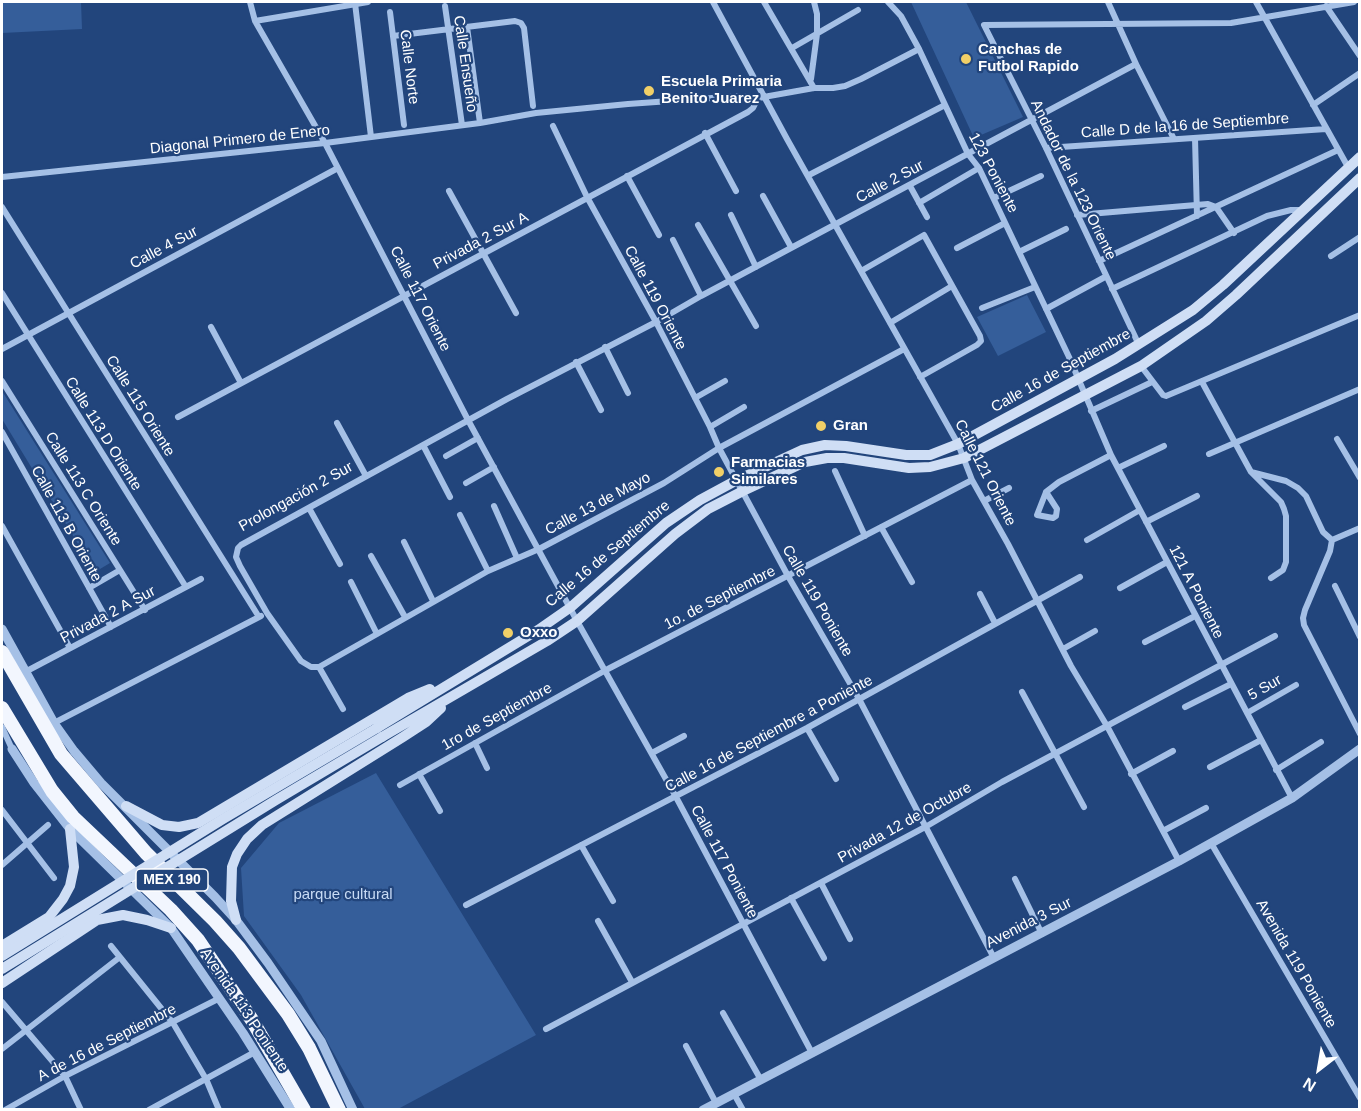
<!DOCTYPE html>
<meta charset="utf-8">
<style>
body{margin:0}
#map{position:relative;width:1361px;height:1111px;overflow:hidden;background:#22457c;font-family:Helvetica,sans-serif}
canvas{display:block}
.frame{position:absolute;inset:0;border:3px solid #fff;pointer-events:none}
.north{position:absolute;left:1289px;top:1039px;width:60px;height:60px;-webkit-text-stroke:4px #22457c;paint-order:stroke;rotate:211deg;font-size:16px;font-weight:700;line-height:24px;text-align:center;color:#fff}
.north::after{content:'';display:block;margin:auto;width:21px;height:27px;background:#fff;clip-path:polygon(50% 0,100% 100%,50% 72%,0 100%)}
</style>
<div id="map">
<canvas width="1361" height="1111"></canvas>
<div class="frame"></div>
<div class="north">N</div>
</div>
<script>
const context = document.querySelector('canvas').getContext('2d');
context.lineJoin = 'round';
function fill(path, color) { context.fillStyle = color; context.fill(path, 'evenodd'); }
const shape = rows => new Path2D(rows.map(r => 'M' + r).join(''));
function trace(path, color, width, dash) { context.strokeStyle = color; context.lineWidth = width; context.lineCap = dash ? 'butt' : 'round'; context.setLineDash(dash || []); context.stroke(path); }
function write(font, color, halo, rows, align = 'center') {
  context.font = font + ' Helvetica,sans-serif'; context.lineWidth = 4.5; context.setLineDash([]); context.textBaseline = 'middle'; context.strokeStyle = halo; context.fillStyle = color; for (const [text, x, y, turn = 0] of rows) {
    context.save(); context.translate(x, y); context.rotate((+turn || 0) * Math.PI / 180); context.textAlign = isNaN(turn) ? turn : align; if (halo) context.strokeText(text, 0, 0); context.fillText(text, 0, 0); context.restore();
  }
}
fill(shape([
 [2,2,81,2,82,29,2,33],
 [911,2,966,2,1023,117,974,138],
 [1027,295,1046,332,998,356,977,317],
 [2,391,110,563,95,572,2,419],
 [376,773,536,1035,398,1109,365,1109,301,995,244,916,241,868,279,823]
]), '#355e9a');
trace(shape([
 [250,2,255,21,325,143,468,420,577,621,676,797,812,1053],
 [713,2,787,139,958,444,972,480,1008,544,1071,666,1107,726,1179,861],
 [764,2,814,88],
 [888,2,901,16,919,49,968,154,979,168,1069,357,1111,455,1292,798],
 [1108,2,1136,64,1174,139],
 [1256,2,1348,167],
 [355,3,371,137],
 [445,6,462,125],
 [1326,6,1360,56],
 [390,12,404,125],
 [255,21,368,2],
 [467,27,480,123],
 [393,36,515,21,521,23,524,28,533,106],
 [792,48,858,10],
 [811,79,817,34,817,14,814,2],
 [1313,105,1360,73],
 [553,126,587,197,656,322,710,427,719,448,788,576,859,699,994,958],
 [705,133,736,191],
 [1195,138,1197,216],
 [1046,148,1326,129],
 [809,175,945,105],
 [627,176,659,235],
 [2,177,325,143,480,123,536,113,628,104,740,96,758,98,814,88,833,88,845,86,861,79,919,49],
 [910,186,927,217],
 [449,191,516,313],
 [763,196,791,247],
 [994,198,1041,176],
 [919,203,979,168],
 [2,207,259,617],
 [731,215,756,267],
 [1077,215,1208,204,1216,207,1234,233],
 [698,225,756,326],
 [673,240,701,296],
 [957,248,1005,223],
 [1019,252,1066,229],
 [1331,256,1360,237],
 [1099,261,1338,150],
 [861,271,924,235,980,336,981,341,977,345,920,377],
 [1112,289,1267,216,1291,210,1301,210],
 [2,293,186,587],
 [982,308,1035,287],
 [1046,309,1105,277],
 [890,323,952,286],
 [211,327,241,383],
 [1139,345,1046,148,984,25,1231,23,1354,2],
 [605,347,628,393],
 [2,349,338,168],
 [904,349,719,448,664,483,539,549,488,571,319,667,311,667,301,661,267,613,240,566,236,557,238,548,241,545,507,399,656,322,701,296,1136,64],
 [576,362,601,410],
 [1141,366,1163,395,1166,396,1360,315],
 [2,381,145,610],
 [1202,382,1251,472,1281,502,1284,509,1286,516,1286,562,1283,570,1271,578],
 [695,398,725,381],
 [1091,411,1152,382],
 [178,417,748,112,753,108,758,98],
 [337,423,366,476],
 [710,427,744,407],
 [2,432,111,627],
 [1337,439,1360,478],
 [423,445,450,497],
 [1209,454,1360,389],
 [446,456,478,438],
 [1118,468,1164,446],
 [835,471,865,536],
 [1251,472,1286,481,1298,488,1306,496,1323,532,1332,540,1330,551,1305,610,1303,618,1304,625,1360,734],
 [466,483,494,467],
 [1046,492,1057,509,1056,516,1053,518,1037,515,1046,492,1059,482,1111,455],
 [984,501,1009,488],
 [494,506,517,558],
 [309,508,340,564],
 [460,515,488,571],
 [1146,522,1197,496],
 [2,526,70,648],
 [881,527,912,582],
 [1087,540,1140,510],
 [1332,540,1360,528],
 [404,542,433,601],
 [371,556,405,617],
 [351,582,377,634],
 [1335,586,1360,637],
 [89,588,120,570],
 [1120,588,1167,562],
 [980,594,995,623],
 [1145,642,1195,616],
 [1063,649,1095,631],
 [319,667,343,709],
 [25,672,201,579],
 [1022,692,1084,807],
 [1185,707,1231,684],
 [1247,713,1296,685],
 [52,724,261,616],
 [2,727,12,749],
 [807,728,836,779],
 [475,743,487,768],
 [652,753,684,736],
 [1210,767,1261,740],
 [1276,770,1321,742],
 [419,774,440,811],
 [1131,774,1173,751],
 [400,785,606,670,972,480],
 [2,810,54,878],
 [1163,831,1206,808],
 [1211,843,1360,1098],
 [581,845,613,901],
 [2,865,48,825],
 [1015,879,1042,934],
 [821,883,850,939],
 [791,898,824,958],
 [466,905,807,728,1080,577],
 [598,921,632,982],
 [111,946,173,1023,206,1079,219,1110],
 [2,1002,65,1076,81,1110],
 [723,1013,761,1080],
 [546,1029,927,826,1002,782,1275,636],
 [686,1046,716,1103],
 [2,1049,120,957],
 [734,1094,743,1110],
 [5,1110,65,1076,220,998],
 [149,1110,255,1052]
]), '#a5c0e6', 6);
trace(shape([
 [2,629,54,723,74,751,101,783,215,897,236,920,268,963,321,1041,353,1110],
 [12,749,34,783,70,829,171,928,243,1033,291,1110],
 [703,1110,1179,861,1292,798,1360,749]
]), '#a5c0e6', 9);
trace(shape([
 [377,728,538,630,571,607,666,523,700,500,737,480,802,450,825,445,846,446,906,455,930,455,958,444,1115,359,1193,310,1223,285,1360,157],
 [382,737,547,641,577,621,675,534,708,509,743,491,805,462,827,458,844,458,909,468,930,467,964,458,1141,366,1206,321,1236,295,1360,178],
 [126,806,162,825,179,827,198,823,408,698,430,689],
 [236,920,231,901,232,867,237,854,247,839,262,825,403,737,426,722,441,708],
 [2,946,49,917,63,899,70,886,74,867,70,829],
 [2,983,97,920,123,915,147,920,171,928]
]), '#cfdef5', 10);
trace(shape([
 [2,652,61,754,146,853,215,921,239,948,288,1014,309,1048,339,1110],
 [2,708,52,791,73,817,171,910,198,940,252,1020,304,1110]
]), '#f2f6fe', 14);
trace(shape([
 [2,956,223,819,377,728],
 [2,969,276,800,382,737]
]), '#cfdef5', 10);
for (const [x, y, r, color] of [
 [966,59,6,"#f1cf67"],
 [649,91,6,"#f1cf67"],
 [821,426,6,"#f1cf67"],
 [719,472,6,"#f1cf67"],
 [508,633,6,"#f1cf67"]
]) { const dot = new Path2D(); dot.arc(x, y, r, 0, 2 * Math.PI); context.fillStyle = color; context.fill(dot); trace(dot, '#22457c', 2); }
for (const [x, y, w] of [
 [172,880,72]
]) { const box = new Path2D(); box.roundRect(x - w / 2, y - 11, w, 22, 4.5); context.fillStyle = '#22457c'; context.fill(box); trace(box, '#fff', 1.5); }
write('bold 14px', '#fff', null, [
 ["MEX 190",172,880]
]);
write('bold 15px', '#fff', '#22457c', [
 ["Canchas de",978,50],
 ["Futbol Rapido",978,67],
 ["Escuela Primaria",661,82],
 ["Benito Juarez",661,99],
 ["Gran",833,426],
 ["Farmacias",731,463],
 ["Similares",731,480],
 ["Oxxo",520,633]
], 'left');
write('15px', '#fff', '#22457c', [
 ["Calle Ensueño",465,64,82],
 ["Calle Norte",409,67,83],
 ["Calle D de la 16 de Septiembre",1185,126,-4],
 ["Diagonal Primero de Enero",240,140,-6],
 ["123 Poniente",993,173,62],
 ["Andador de la 123 Oriente",1073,180,64],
 ["Calle 2 Sur",890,182,-28],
 ["Privada 2 Sur A",481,241,-28],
 ["Calle 4 Sur",164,248,-28],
 ["Calle 119 Oriente",655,298,62],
 ["Calle 117 Oriente",420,299,63],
 ["Calle 16 de Septiembre",1061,371,-29],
 ["Calle 115 Oriente",140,406,58],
 ["Calle 113 D Oriente",103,434,58],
 ["Calle 121 Oriente",985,473,63],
 ["Calle 113 C Oriente",83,489,58],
 ["Prolongación 2 Sur",296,497,-29],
 ["Calle 13 de Mayo",598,504,-28],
 ["Calle 113 B Oriente",66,524,61],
 ["Calle 16 de Septiembre",608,554,-40],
 ["121 A Poniente",1196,592,63],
 ["1o. de Septiembre",720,598,-27],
 ["Calle 119 Poniente",817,601,60],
 ["Privada 2 A Sur",108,615,-28],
 ["5 Sur",1265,688,-30],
 ["1ro de Septiembre",497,717,-29],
 ["Calle 16 de Septiembre a Poniente",769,734,-28],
 ["Privada 12 de Octubre",905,823,-29],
 ["Calle 117 Poniente",724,862,62],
 ["Avenida 3 Sur",1029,923,-27],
 ["Avenida 119 Poniente",1296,964,60],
 ["Avenida 113 Poniente",244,1010,56],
 ["A de 16 de Septiembre",107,1043,-27]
]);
write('15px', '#c8dbf5', '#22457c', [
 ["parque cultural",343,895]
]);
</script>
